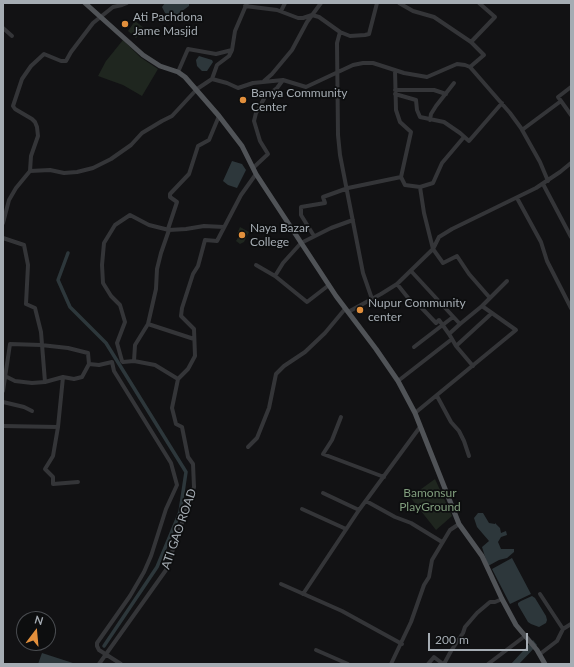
<!DOCTYPE html>
<style>
body{margin:0}
#map{position:relative;width:574px;height:667px;overflow:hidden;background:#121214;font-family:Lato,sans-serif}
canvas{display:block}
.frame{position:absolute;inset:0;border:4px solid #a5acb3;pointer-events:none}
.north{position:absolute;left:16px;top:611px;width:40px;height:40px;box-sizing:border-box;background:#0d0e0f;border:1px solid #4a4d51;border-radius:50%;rotate:16deg;font-size:11px;font-weight:700;line-height:16px;text-align:center;color:#a5acb3}
.north::after{content:'';display:block;margin:auto;width:14px;height:18px;background:#e28f3c;clip-path:polygon(50% 0,100% 100%,50% 72%,0 100%)}
.scale{position:absolute;left:428px;top:633px;width:100px;height:18px;box-sizing:border-box;border:2px solid #a5acb3;border-top:0;padding-left:5px;font-size:12px;line-height:14px;white-space:nowrap;color:#a5acb3;-webkit-text-stroke:3px #0d0e0f;paint-order:stroke}
</style>
<div id="map">
<canvas width="574" height="667"></canvas>
<div class="frame"></div>
<div class="north">N</div>
<div class="scale">200 m</div>
</div>
<script>
const context = document.querySelector('canvas').getContext('2d');
context.lineJoin = 'round';
function fill(path, color) { context.fillStyle = color; context.fill(path, 'evenodd'); }
const shape = rows => new Path2D(rows.map(r => 'M' + r).join(''));
function trace(path, color, width, dash) { context.strokeStyle = color; context.lineWidth = width; context.lineCap = dash ? 'butt' : 'round'; context.setLineDash(dash || []); context.stroke(path); }
function write(font, color, halo, rows, align = 'center') {
  context.font = font + ' Lato,sans-serif'; context.lineWidth = 3.5; context.setLineDash([]); context.textBaseline = 'middle'; context.strokeStyle = halo; context.fillStyle = color; for (const [text, x, y, turn = 0] of rows) {
    context.save(); context.translate(x, y); context.rotate((+turn || 0) * Math.PI / 180); context.textAlign = isNaN(turn) ? turn : align; if (halo) context.strokeText(text, 0, 0); context.fillText(text, 0, 0); context.restore();
  }
}
fill(shape([
 [135,21,144,28,136,38,128,31],
 [123,40,140,57,158,69,142,96,123,85,98,76,106,61],
 [240,227,249,232,244,242,240,244,236,241,239,236,237,234],
 [435,479,452,516,436,530,410,497]
]), '#1f261f');
fill(shape([
 [165,3,189,3,189,6,178,14,170,16,165,13,162,7],
 [199,56,212,60,213,62,207,71,202,71,197,66,196,60],
 [232,161,242,164,246,170,237,188,228,185,223,181],
 [478,513,483,513,489,523,495,524,495,523,500,528,501,533,506,531,507,535,501,537,498,542,501,549,514,549,514,552,507,558,499,560,488,566,482,547,489,541,477,527,474,518],
 [512,558,531,594,510,604,492,569],
 [532,596,535,598,546,616,547,620,546,623,539,627,531,624,528,622,518,605,518,603,521,601],
 [533,640,537,645,519,664,511,664],
 [42,653,76,664,38,664]
]), '#2d373b');
trace(shape([
 [68,253,58,280,70,307,106,343,186,472,180,512,157,567,104,646]
]), '#2d373b', 3.5);
trace(shape([
 [399,3,413,11,434,17,471,42,484,55,470,67],
 [245,6,277,10,298,18,303,18,312,15,319,17,340,32,350,36,365,35,369,34,377,3],
 [281,11,285,3],
 [3,28,12,36],
 [340,32,337,43,338,135,340,155,363,273,372,299],
 [471,42,495,17,479,3],
 [395,70,396,110,400,122,411,132,401,177,405,185,420,187,424,213,433,249,443,263,457,256,469,274,490,298],
 [178,72,188,49,216,54,232,50],
 [212,79,217,65,229,56,232,50,235,31,247,3],
 [264,81,272,74,292,50,307,22,321,3],
 [395,90,434,90,446,94],
 [395,94,416,100,417,110,420,117,444,122,460,133,469,141,502,103],
 [561,101,558,97,571,87],
 [430,120,431,114,436,106,454,83],
 [522,130,561,101,571,115],
 [253,168,268,154,260,141,254,121,256,113,265,97,277,88,283,80],
 [30,171,31,156,38,136,37,127,35,122,32,119,15,109,13,106,22,79,31,66,44,54,61,61,66,61,71,52,93,23,113,7,122,5,127,3],
 [543,184,571,237],
 [420,187,433,183,442,163,464,137],
 [517,198,541,242,547,261,571,308],
 [3,223,9,200,16,188,30,171,50,170,64,173,77,172,93,168,111,159,131,145,142,133,162,121,172,116,197,89,212,79,227,83,238,88,253,83,283,80,306,87,353,65,363,63,373,63,404,73,427,77,457,64,465,65,470,67,510,113,521,128,540,162,548,181],
 [168,229,177,202,170,197,170,194,189,174,198,146,209,140,219,116],
 [169,230,161,253,157,269,156,289,148,324,194,339],
 [314,236,301,215,301,207,325,203,323,197,348,188,401,177],
 [3,238,24,245,28,265,26,304,35,308,41,332,45,382],
 [256,265,275,276,307,302,329,285],
 [411,271,460,324,482,306],
 [275,276,283,263,301,243,331,228,353,220],
 [397,284,413,304,416,302,436,323,439,320,449,334],
 [348,312,381,294,397,284,433,249,439,237,452,229,536,188,560,172,571,163],
 [452,339,456,346,492,313],
 [456,346,473,366],
 [414,347,453,317],
 [134,361,135,345,148,324],
 [3,375,15,381,32,383,45,382,63,377,58,427,53,456,45,469,53,477,53,484,78,482],
 [63,377,74,379,82,377,89,364,99,365,112,362,114,371,171,463,177,485,166,509,151,556,144,572,130,596,97,643,97,646,99,650,121,664],
 [178,379,155,365,134,361,123,362,122,361,117,343,125,322,120,305,111,296,103,283,102,265,104,243,115,225,130,215,149,225,169,230,186,229,204,226,224,227],
 [398,381,452,339,449,334,460,324],
 [3,391,10,344,41,345,68,348,88,353,89,364],
 [437,396,451,422,459,431,464,441,469,456],
 [3,402,24,407,32,411],
 [415,413,516,330,482,306,507,281],
 [341,417,332,440,323,454,384,477],
 [3,426,58,427],
 [248,447,257,438,269,408,276,374,284,366,305,352,325,333,345,309],
 [323,493,359,510],
 [366,501,395,517,411,523,442,542],
 [302,509,346,529],
 [281,584,342,611,402,644],
 [303,594,359,510,420,427],
 [540,594,563,629],
 [316,650,348,664],
 [540,654,557,641,563,629,571,624],
 [99,664,166,570,194,487,193,464,188,457,182,427,176,424,172,408,178,379,188,369,195,356,194,329,181,316,182,308,193,274,198,266,205,240,217,241,241,195,256,174],
 [391,664,411,622,424,585,429,577,432,560,450,530,459,524],
 [428,664,434,657,443,664],
 [444,664,451,651,463,633,465,627,477,613,490,602,495,602,502,599],
 [488,664,525,636]
]), '#343538', 4);
trace(shape([
 [85,3,143,55,160,66,178,72,185,77,219,116,242,146,256,174,336,296,376,349,398,381,415,413,459,524,482,556,502,599,516,625,537,650,545,664]
]), '#505357', 5);
for (const [x, y, r, color] of [
 [125,24,4,"#e28f3c"],
 [243,100,4,"#e28f3c"],
 [242,235,4,"#e28f3c"],
 [360,310,4,"#e28f3c"]
]) { const dot = new Path2D(); dot.arc(x, y, r, 0, 2 * Math.PI); context.fillStyle = color; context.fill(dot); trace(dot, '#0d0e0f', 1.5); }
write('12px', '#a5acb3', '#0d0e0f', [
 ["Ati Pachdona",133,17],
 ["Jame Masjid",133,31],
 ["Banya Community",251,93],
 ["Center",251,107],
 ["Naya Bazar",250,228],
 ["College",250,242],
 ["Nupur Community",368,303],
 ["center",368,317]
], 'left');
write('12px', '#809d7d', '#0d0e0f', [
 ["Bamonsur",430,493],
 ["PlayGround",430,507]
]);
write('12px', '#a5acb3', '#0d0e0f', [
 ["ATI GAO ROAD",179,529,-71]
]);
</script>
